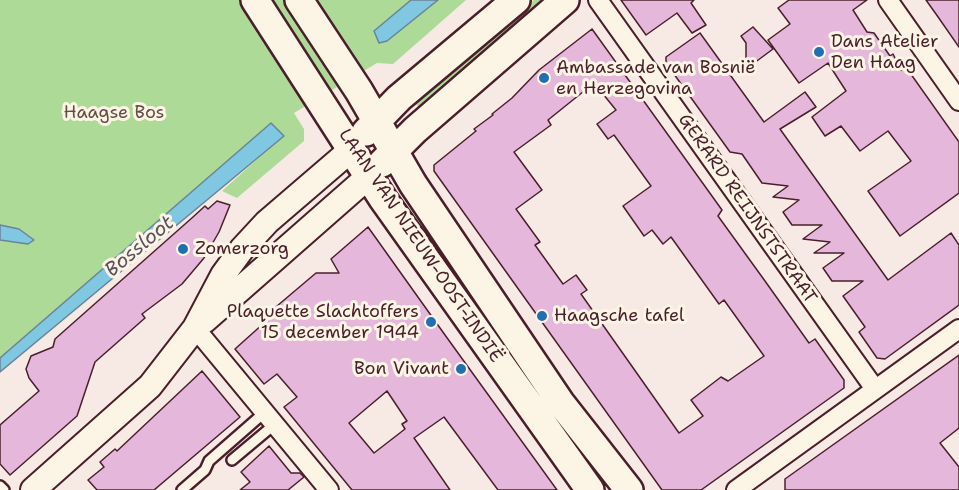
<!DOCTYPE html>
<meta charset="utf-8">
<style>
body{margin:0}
canvas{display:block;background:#f7e9e3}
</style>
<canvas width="959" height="490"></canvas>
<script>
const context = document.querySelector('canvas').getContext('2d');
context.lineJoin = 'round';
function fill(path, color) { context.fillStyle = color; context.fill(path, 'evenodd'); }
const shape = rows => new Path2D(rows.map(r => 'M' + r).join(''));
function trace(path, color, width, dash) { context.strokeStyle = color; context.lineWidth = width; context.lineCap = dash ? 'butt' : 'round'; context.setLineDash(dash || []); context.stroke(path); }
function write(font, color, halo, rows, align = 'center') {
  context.font = font + ' "Shantell Sans",sans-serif'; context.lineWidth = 6; context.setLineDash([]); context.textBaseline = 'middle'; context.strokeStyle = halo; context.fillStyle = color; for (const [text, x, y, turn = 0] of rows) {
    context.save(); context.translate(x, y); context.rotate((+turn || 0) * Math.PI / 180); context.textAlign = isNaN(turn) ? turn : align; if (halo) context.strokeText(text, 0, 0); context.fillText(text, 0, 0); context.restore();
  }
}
fill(shape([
 [0,0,466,0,393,64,377,63,294,113,304,129,304,141,237,198,222,191,283,136,55,311,0,358],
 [534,0,551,0,421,112,414,100]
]), '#aeda98');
const water = shape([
 [411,0,438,0,387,41,379,43,374,31,411,0],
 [271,123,284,136,0,372,0,358,271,123],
 [0,225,19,229,34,240,28,244,0,240,0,225]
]);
fill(water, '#80c7e1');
trace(water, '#6a8498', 1.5);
const building = shape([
 [621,0,694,0,691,3,706,25,692,33,677,13,646,35,621,0],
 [789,0,867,0,853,10,867,32,874,33,890,56,893,54,901,70,908,70,959,142,959,193,900,236,868,191,911,161,888,131,860,151,841,126,825,136,812,117,846,91,828,63,799,83,768,40,790,24,778,8,789,0],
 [926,0,959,0,959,47,936,14,926,0],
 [753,27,773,49,746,69,746,43,741,36,753,27],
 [592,29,722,210,718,216,765,281,809,343,815,339,844,380,844,388,701,490,662,490,434,171,434,165,476,131,474,129,493,115,492,114,512,98,539,70,592,29],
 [594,83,616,110,597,124,608,139,614,135,651,186,623,206,644,236,652,230,663,244,671,237,719,304,724,300,764,356,728,381,721,377,691,400,703,416,679,433,581,294,587,290,576,275,563,284,535,245,540,242,516,209,542,190,514,152,551,125,548,120,594,83],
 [700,33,764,122,805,92,816,107,780,129,888,280,951,233,959,245,959,305,885,359,877,358,859,332,865,327,843,296,863,281,832,281,823,268,844,253,814,253,830,242,803,239,822,225,792,225,783,212,799,200,773,197,788,186,762,183,742,154,730,152,666,63,666,57,700,33],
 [217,201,230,205,219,232,204,258,182,284,142,314,145,318,95,362,77,416,10,475,0,464,0,425,39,391,29,378,26,369,31,356,53,347,55,339,193,217,205,206,208,209,217,201],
 [368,227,445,335,557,490,498,490,444,417,414,438,450,490,352,490,284,407,297,397,277,374,264,384,235,349,264,323,267,319,264,317,316,273,339,273,331,259,368,227],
 [387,391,407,421,402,424,405,429,374,453,349,423,387,391],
 [959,355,959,428,940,443,959,467,959,490,785,490,785,479,959,355],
 [202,371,240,417,154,490,97,490,88,480,104,467,100,462,115,449,117,451,202,371],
 [269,446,291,473,300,473,304,477,288,490,240,490,250,482,241,472,269,446]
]);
fill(building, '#e5b8db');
trace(building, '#4a1f2b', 1.5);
const service = shape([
 [232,460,275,424],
 [0,486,4,490],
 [182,490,205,470,209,461,265,412]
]);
const minor = shape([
 [598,0,875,389],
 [888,0,959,101],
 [195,328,329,490],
 [736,490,959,329]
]);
const tertiary = shape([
 [204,321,369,176],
 [33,490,150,386,195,328,223,275,242,249,267,222,352,149]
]);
const secondary = shape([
 [255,0,383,199,590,490],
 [299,0,359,91,413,184,560,402,629,490],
 [366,132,399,98,516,0],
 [382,163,415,130,565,0]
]);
trace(service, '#4a1f2b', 14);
trace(minor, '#4a1f2b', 22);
trace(tertiary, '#4a1f2b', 28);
trace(secondary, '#4a1f2b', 32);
trace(service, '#fcf5e5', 9);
trace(minor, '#fcf5e5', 18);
trace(tertiary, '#fcf5e5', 24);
trace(secondary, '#fcf5e5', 27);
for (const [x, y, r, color] of [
 [819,52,6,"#1f6fb2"],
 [544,78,6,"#1f6fb2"],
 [183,249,6,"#1f6fb2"],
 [542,316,6,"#1f6fb2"],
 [431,322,6,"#1f6fb2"],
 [461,369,6,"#1f6fb2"]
]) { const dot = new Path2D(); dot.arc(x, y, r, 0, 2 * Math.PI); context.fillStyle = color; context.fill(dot); trace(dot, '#fcf5e5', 2); }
write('18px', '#4a1f2b', '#fcf5e5', [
 ["Dans Atelier",831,42],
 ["Den Haag",831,63],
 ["Ambassade van Bosnië",556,68],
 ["en Herzegovina",556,89],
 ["Zomerzorg",195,249],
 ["Plaquette Slachtoffers",419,312,"right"],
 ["15 december 1944",419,333,"right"],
 ["Haagsche tafel",554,316],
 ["Bon Vivant",449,369,"right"]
], 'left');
write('18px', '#634e46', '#fcf5e5', [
 ["Haagse Bos",114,113]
]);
write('18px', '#4a1f2b', '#fcf5e5', [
 ["GERARD REIJNSTSTRAAT",747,209,55],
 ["LAAN VAN NIEUW-OOST-INDIË",420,246,56]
]);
write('italic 20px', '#5a5162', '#fcf5e5', [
 ["Bossloot",140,247,-40]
]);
</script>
